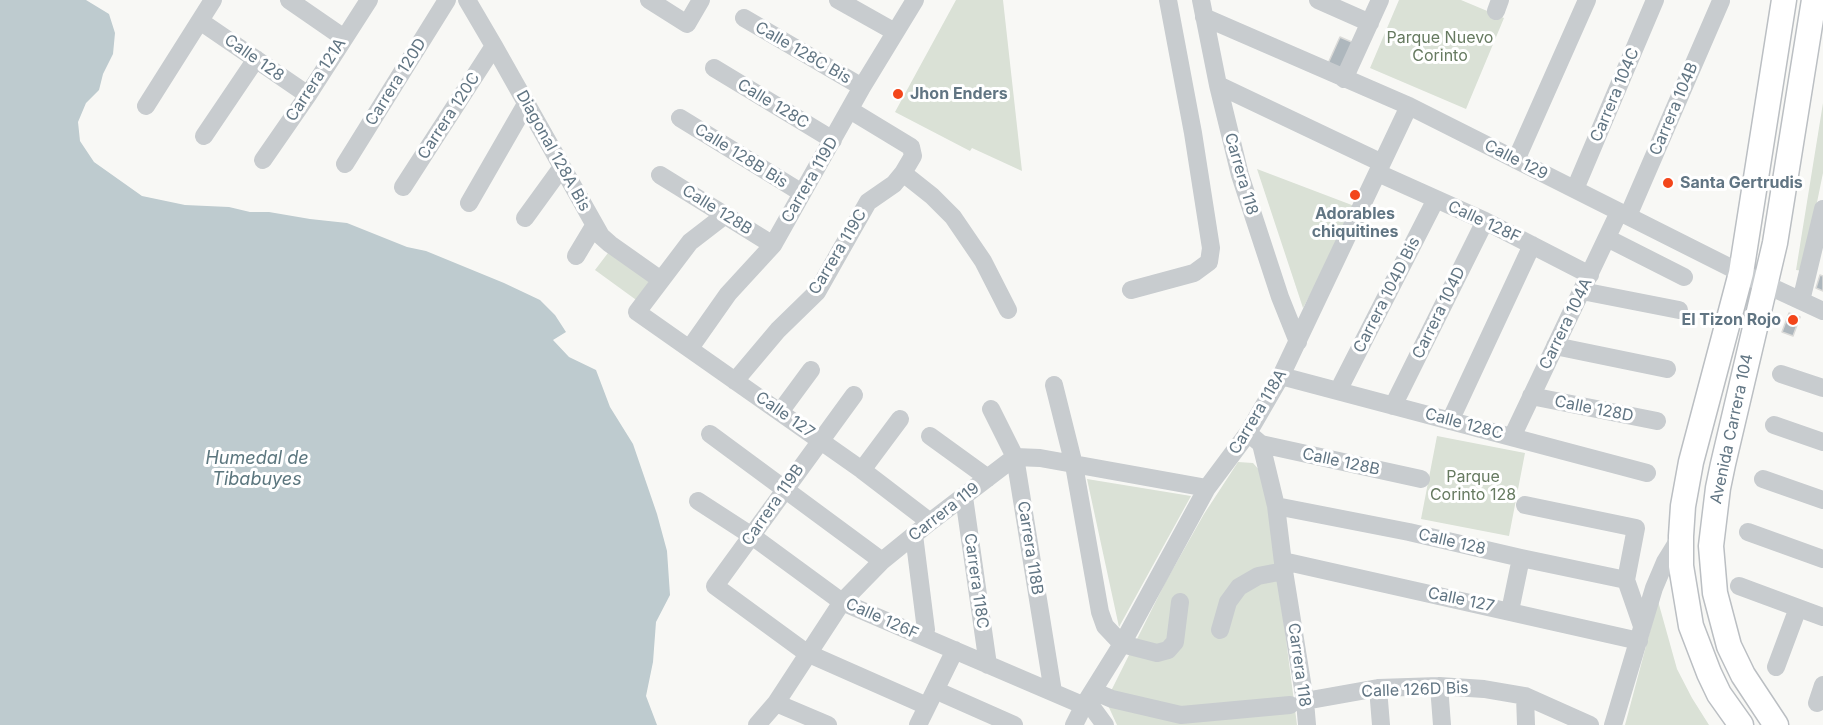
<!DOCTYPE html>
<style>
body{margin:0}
canvas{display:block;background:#f8f8f5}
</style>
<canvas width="1823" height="725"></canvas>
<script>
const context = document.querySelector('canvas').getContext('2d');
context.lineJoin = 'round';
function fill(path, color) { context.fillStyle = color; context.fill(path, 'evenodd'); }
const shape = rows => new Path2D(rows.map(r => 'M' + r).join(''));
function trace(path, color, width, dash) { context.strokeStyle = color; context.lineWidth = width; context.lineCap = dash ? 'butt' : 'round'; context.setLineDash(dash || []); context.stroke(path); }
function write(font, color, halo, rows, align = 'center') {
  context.font = font + ' Inter,sans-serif'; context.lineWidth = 6; context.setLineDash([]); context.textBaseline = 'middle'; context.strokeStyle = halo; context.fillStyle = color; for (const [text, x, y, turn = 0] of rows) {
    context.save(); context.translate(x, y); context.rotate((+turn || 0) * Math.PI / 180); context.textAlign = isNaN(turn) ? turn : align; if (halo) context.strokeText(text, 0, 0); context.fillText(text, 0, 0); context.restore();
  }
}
fill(shape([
 [956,0,1003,0,1022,171,972,148,970,151,895,112],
 [1399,0,1461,0,1504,18,1466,109,1370,68],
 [1823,103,1823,173,1803,271,1796,270],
 [1257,169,1357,207,1303,308],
 [611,249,655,281,639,302,595,270],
 [1437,436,1525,453,1509,536,1421,519],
 [1238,462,1253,463,1261,472,1269,507,1297,725,1117,725,1106,701,1165,583,1204,514],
 [1087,479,1191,496,1119,627],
 [1658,601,1677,669,1692,698,1709,725,1625,725]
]), '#dae1d6');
fill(shape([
 [0,0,86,0,109,14,115,33,113,54,103,74,99,90,86,103,78,122,80,141,94,162,142,196,185,205,229,207,250,212,269,212,310,219,347,223,407,247,426,251,504,283,540,300,555,315,566,332,553,340,569,357,596,370,610,407,633,444,657,514,667,551,670,595,656,622,653,662,646,696,657,725,0,725]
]), '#becbcf');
const building = shape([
 [1340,37,1354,43,1340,74,1326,68,1340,37],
 [1820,275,1823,276,1823,291,1816,288,1820,275],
 [1789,313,1800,317,1793,336,1782,332,1789,313]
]);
fill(building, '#aeb7bd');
trace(building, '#dadad8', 1.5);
const major = shape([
 [1741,725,1719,694,1709,673,1691,626,1681,566,1681,536,1683,506,1691,462,1741,273,1784,0],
 [1776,725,1743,675,1729,646,1715,593,1711,546,1718,488,1723,464,1775,243,1814,0]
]);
trace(major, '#bbbfc3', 27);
trace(shape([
 [289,0,344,38],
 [467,0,494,46,601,236,610,244,661,280],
 [649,0,687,24,701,0],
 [838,0,895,32],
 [1201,0,1218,85,1240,175,1280,297,1298,342],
 [1318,0,1370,23],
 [1496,11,1500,0],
 [1204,17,1409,106,1741,273,1823,311],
 [744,18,862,87],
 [200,21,308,95],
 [714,68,833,140],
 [1344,79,1380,0],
 [1218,85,1382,163],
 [146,106,213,0],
 [680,118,802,193],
 [204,136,256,59],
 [263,160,308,95,369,0],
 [1516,160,1587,0],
 [345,164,447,0],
 [903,173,932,196,953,217,983,261,1008,310],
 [1378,173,1485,221,1590,275],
 [660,175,773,245],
 [403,187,494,46],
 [1575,189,1655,0],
 [469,203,526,104],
 [725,215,690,242,637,312,862,470,930,522],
 [1628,216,1721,1],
 [525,218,562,167],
 [1607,238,1684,277],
 [576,256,594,226],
 [1131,290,1194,273,1209,262,1211,248,1193,133,1168,0],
 [1582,291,1679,310],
 [1801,301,1823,209],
 [1555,346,1667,369],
 [690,348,728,294,773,245,862,87,915,0],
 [1781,374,1823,388],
 [1281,376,1647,473],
 [735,381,778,330,817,292,868,202,894,184,903,173,913,156,911,147,850,110],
 [1054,385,1074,465,1100,612,1105,626,1122,644,1157,653,1168,650,1175,642,1180,602],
 [1338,391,1436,199],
 [1531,396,1657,421],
 [1393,406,1485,221],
 [991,409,1015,457,1053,692],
 [780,412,811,370],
 [1450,421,1532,245],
 [1774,425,1823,442],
 [1248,433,1261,444,1276,506,1284,571,1305,701,1307,725],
 [710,434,882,561],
 [930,436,988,478],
 [1512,437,1619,212],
 [1261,444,1421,479],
 [862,470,900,419],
 [1763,479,1823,500],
 [964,497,988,665],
 [698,501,752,536,842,602,1094,710,1105,725],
 [1525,505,1636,528,1626,580,1642,626],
 [1276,506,1409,532,1521,558,1626,580],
 [1748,532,1823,559],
 [914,535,926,630],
 [1283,561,1639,641],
 [1739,586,1823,617],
 [1510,611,1521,558],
 [1220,630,1228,602,1239,587,1258,576,1284,571],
 [808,654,715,586,854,395],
 [816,657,927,706],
 [1776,667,1798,608],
 [1439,686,1442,725],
 [1378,688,1381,725],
 [1093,691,1112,699,1181,715,1290,705],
 [944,694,1014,725],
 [1525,696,1526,725],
 [1305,701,1378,688,1439,686,1484,689,1525,696,1590,725],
 [776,703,828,725],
 [1817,703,1823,685],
 [757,725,776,703,842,602,882,561,930,522,1015,457,1040,458,1207,488],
 [918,725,955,650],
 [1074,725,1084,705,1122,644,1207,488,1248,433,1281,376,1409,106],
 [1613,725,1654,588,1665,562,1681,536]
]), '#c8cccf', 18);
trace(major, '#fff', 24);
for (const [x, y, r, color] of [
 [898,94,6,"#f3461b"],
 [1668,183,6,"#f3461b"],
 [1355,195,6,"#f3461b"],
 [1793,320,6,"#f3461b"]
]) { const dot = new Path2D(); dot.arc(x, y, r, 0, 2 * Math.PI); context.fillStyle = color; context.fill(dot); trace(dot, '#fff', 2); }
write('16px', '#667a60', '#fff', [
 ["Parque Nuevo",1440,38],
 ["Corinto",1440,56],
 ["Parque",1473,477],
 ["Corinto 128",1473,495]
]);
write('16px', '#617583', '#fff', [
 ["Calle 128C Bis",803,53,30],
 ["Calle 128",254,58,35],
 ["Carrera 121A",316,80,-57],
 ["Carrera 120D",396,82,-58],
 ["Carrera 104C",1615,95,-67],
 ["Calle 128C",773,104,31],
 ["Carrera 104B",1674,109,-67],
 ["Carrera 120C",449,116,-57],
 ["Diagonal 128A Bis",553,151,61],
 ["Calle 128B Bis",741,156,32],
 ["Calle 129",1516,160,27],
 ["Carrera 118",1241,174,74],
 ["Carrera 119D",810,180,-60],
 ["Calle 128B",717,210,32],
 ["Calle 128F",1484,222,25],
 ["Carrera 119C",838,252,-59],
 ["Carrera 104D Bis",1387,295,-63],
 ["Carrera 104D",1439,313,-64],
 ["Carrera 104A",1566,324,-64],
 ["Calle 128D",1594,409,11],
 ["Carrera 118A",1258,412,-59],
 ["Calle 127",785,415,35],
 ["Calle 128C",1464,424,15],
 ["Avenida Carrera 104",1732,429,-78],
 ["Calle 128B",1341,462,12],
 ["Carrera 119B",773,505,-55],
 ["Carrera 119",944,512,-38],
 ["Calle 128",1452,542,13],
 ["Carrera 118B",1030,548,81],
 ["Carrera 118C",976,581,82],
 ["Calle 127",1461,600,12],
 ["Calle 126F",882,619,24],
 ["Carrera 118",1299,665,82],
 ["Calle 126D Bis",1415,690,-2]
]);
write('bold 16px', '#617583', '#fff', [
 ["Jhon Enders",910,94],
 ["Santa Gertrudis",1680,183],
 ["Adorables",1355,214,"center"],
 ["chiquitines",1355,232,"center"],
 ["El Tizon Rojo",1781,320,"right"]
], 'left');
write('italic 18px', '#5b767e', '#fff', [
 ["Humedal de",257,459],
 ["Tibabuyes",257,480]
]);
</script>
